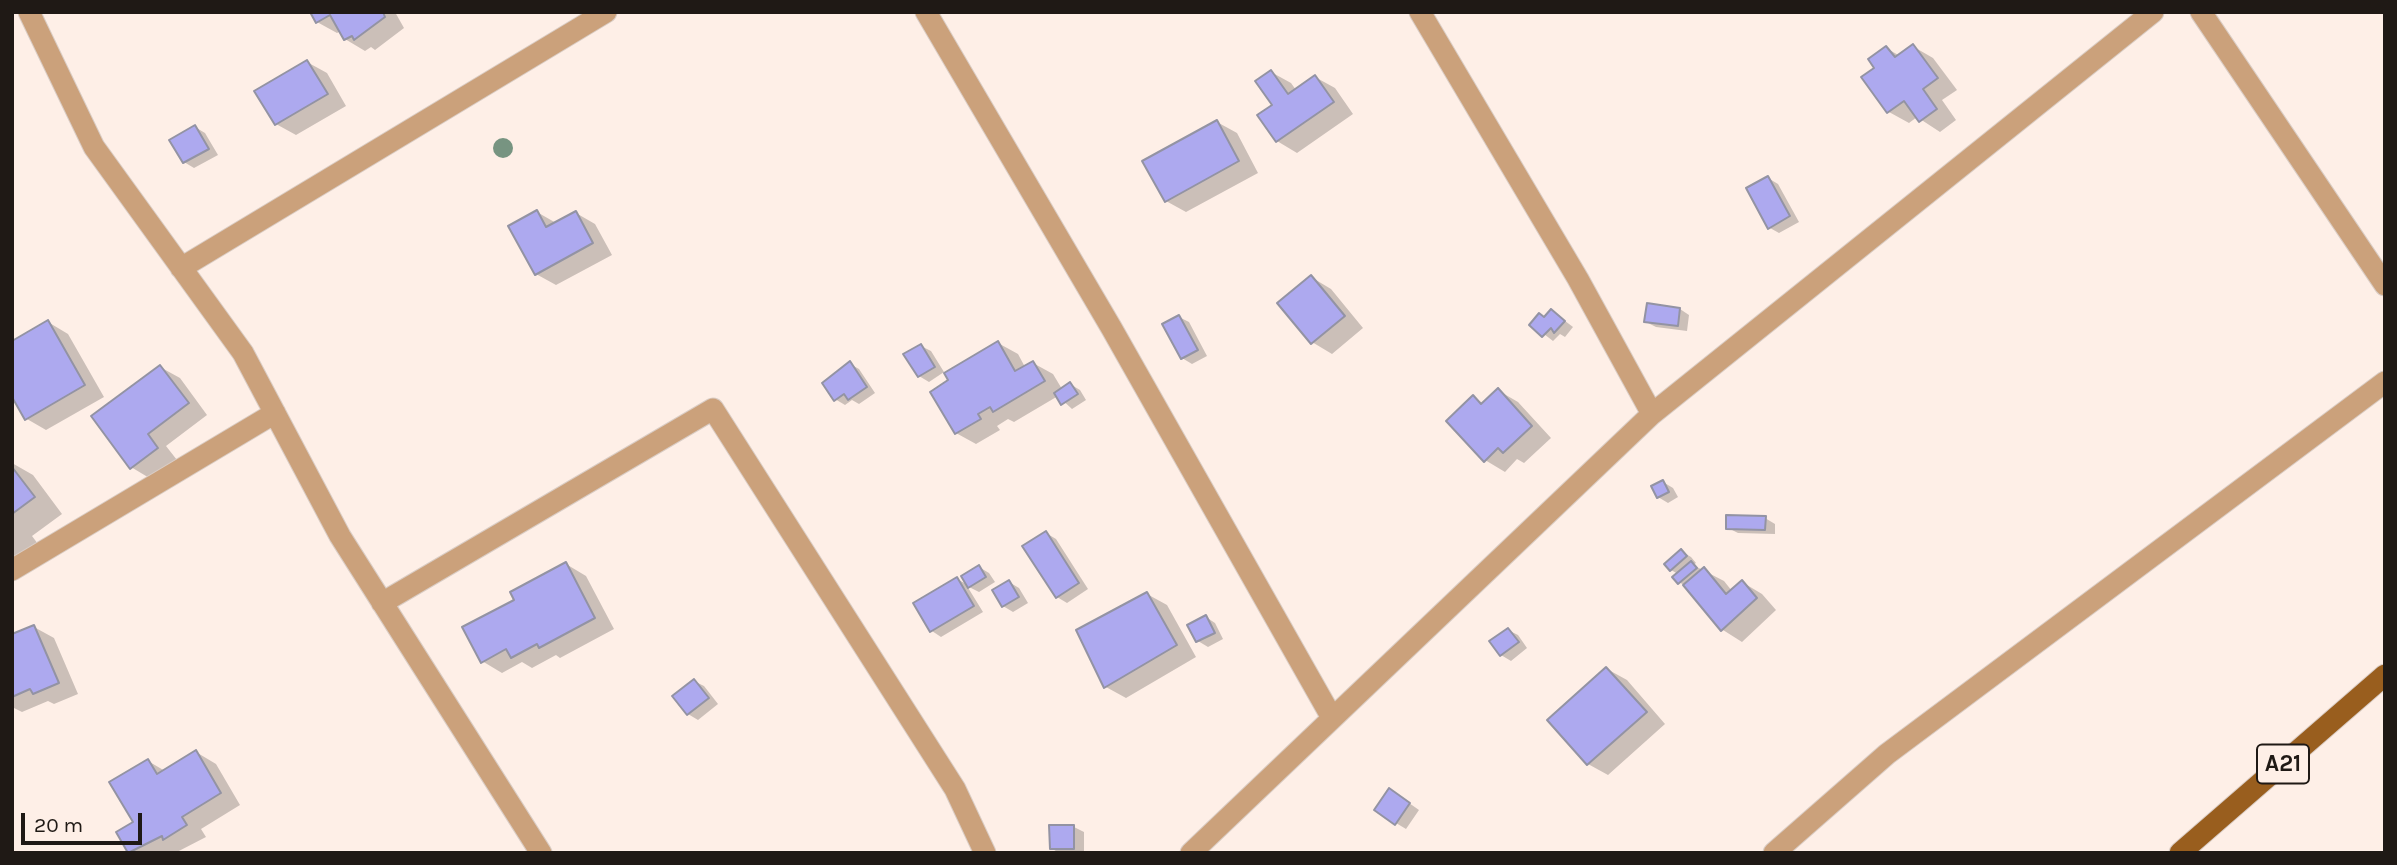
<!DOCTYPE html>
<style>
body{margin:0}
#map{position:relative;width:2397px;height:865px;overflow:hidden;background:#feefe7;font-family:Karla,sans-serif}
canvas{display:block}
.frame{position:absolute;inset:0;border:14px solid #1f1915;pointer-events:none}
.scale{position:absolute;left:21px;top:813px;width:121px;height:32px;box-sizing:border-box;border:4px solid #1f1915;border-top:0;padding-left:9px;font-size:21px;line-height:24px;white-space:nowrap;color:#1f1915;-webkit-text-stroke:5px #feefe7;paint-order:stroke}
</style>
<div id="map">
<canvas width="2397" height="865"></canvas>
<div class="frame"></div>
<div class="scale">20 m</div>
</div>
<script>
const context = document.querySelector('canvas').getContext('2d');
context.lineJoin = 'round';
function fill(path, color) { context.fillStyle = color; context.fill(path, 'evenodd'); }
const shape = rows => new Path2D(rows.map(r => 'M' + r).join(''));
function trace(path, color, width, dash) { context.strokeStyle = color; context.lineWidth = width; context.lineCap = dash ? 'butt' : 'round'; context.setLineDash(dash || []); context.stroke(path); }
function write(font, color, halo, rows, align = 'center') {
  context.font = font + ' Karla,sans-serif'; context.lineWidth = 5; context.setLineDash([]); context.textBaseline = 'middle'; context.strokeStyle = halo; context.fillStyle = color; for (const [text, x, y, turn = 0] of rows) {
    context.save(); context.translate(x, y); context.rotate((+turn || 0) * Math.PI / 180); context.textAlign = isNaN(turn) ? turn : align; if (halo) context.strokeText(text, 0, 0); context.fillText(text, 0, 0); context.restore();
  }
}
fill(shape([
 [312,12,395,12,404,28,375,50,371,47,365,51,345,39,341,31,337,33,317,22],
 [1914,47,1933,58,1957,90,1942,100,1956,120,1940,132,1917,117,1909,123,1889,112,1864,78,1876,68,1886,48,1900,56],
 [307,62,327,73,346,106,296,135,276,124],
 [1271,72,1291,83,1296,90,1315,77,1335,88,1353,114,1297,153,1277,141],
 [1217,122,1237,133,1258,173,1186,212,1166,201],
 [195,127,205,133,218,155,194,168,184,162],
 [1768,178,1778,184,1799,222,1779,233,1770,228],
 [537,212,556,223,576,213,595,224,612,255,556,285,536,274],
 [1311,277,1331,289,1363,328,1332,354,1312,342],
 [1680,309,1689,315,1687,331,1656,327,1646,322],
 [1552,311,1573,327,1565,337,1560,334,1553,341,1531,324,1545,319],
 [1179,317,1189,322,1207,356,1192,364,1182,358],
 [48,322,68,334,104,397,46,430,27,419],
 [998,343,1018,354,1025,367,1033,363,1053,374,1062,389,1070,384,1080,390,1086,400,1072,409,1058,396,1014,422,1008,419,997,426,1000,430,976,444,956,433],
 [921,346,931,351,944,372,929,382,919,376],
 [850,364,859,369,875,393,859,404,852,400,845,405,835,399],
 [160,367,180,378,207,415,166,446,177,460,151,479,131,467],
 [1499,391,1518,402,1551,438,1524,463,1517,459,1505,472,1485,460,1473,397,1484,404],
 [12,463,33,475,62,514,32,536,38,544,12,563],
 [1663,482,1673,488,1678,497,1668,503,1658,497],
 [1765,518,1775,524,1775,534,1738,533,1728,528],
 [1046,533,1056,539,1088,589,1067,603,1057,597,1025,547],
 [1681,551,1691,557,1696,563,1693,565,1724,581,1732,591,1742,582,1762,594,1776,610,1742,642,1723,630,1687,587,1679,582,1678,574,1671,570],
 [566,564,586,576,614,629,560,658,556,655,532,668,522,662,502,673,482,661],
 [979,567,989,573,995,582,979,592,967,586,983,612,941,637,932,631,915,604,957,579,968,585],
 [1009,582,1019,588,1028,603,1013,612,1003,606],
 [1147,594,1167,605,1196,657,1126,698,1106,687],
 [1206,617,1215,623,1223,639,1208,647,1198,641],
 [34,627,54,638,78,694,54,704,48,701,22,712,12,707,12,636],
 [1508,630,1518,635,1527,648,1511,661,1501,655],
 [1607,669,1627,680,1665,724,1608,775,1588,764,1550,721],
 [694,681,704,686,718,704,698,720,688,714],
 [196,752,216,764,240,805,201,829,206,837,175,853,130,853,118,833,135,823,148,761,165,771],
 [1399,796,1419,810,1406,829,1396,823],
 [1074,827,1084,832,1084,853,1059,853,1051,848]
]), '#0003');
const building = shape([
 [310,12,383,12,385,17,354,40,352,36,344,40,330,15,316,23,310,12],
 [1913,44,1938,78,1923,89,1937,109,1919,122,1904,101,1887,113,1861,77,1874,68,1868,59,1886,46,1895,57,1913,44],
 [307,60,328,94,275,125,254,91,307,60],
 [1271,70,1288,94,1315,75,1334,102,1276,142,1257,115,1272,105,1255,81,1271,70],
 [1217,120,1239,161,1165,202,1142,161,1217,120],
 [195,125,209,149,183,163,169,140,195,125],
 [1768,176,1790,216,1768,229,1746,188,1768,176],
 [537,210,546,227,576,211,593,243,535,275,508,226,537,210],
 [1311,275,1345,316,1311,344,1277,303,1311,275],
 [1647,303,1680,308,1678,326,1644,322,1647,303],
 [1551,309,1565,321,1554,333,1551,328,1542,337,1529,325,1539,313,1544,317,1551,309],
 [1179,315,1198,350,1181,359,1162,324,1179,315],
 [48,320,85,385,25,420,12,397,12,341,48,320],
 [998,341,1015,371,1033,361,1045,381,993,412,990,407,978,414,981,419,955,434,930,392,948,380,944,373,998,341],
 [921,344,935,367,918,377,903,354,921,344],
 [850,361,867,387,848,400,844,394,834,401,822,383,850,361],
 [160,365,189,403,148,434,158,448,130,469,91,416,160,365],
 [1070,382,1078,394,1061,405,1054,393,1070,382],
 [1498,388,1532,426,1503,453,1498,448,1484,462,1446,421,1473,395,1481,404,1498,388],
 [12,467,35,497,12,514,12,467],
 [1663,480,1669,492,1657,498,1651,486,1663,480],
 [1726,515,1766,516,1765,530,1726,529,1726,515],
 [1046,531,1079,583,1056,598,1022,546,1046,531],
 [1681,549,1687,556,1670,571,1664,564,1681,549],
 [1691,561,1697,568,1678,584,1672,577,1691,561],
 [566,562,595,618,539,648,537,644,511,658,506,649,481,663,462,627,514,600,510,592,566,562],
 [979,565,986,577,968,588,961,576,979,565],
 [1704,567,1726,594,1742,580,1757,598,1721,631,1683,585,1704,567],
 [957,577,974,606,930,632,913,603,957,577],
 [1009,580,1019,597,1002,607,992,590,1009,580],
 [1147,592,1177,645,1104,688,1076,630,1147,592],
 [1206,615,1215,633,1196,642,1187,625,1206,615],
 [34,625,59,683,33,694,30,689,12,697,12,634,34,625],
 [1508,628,1519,642,1500,656,1489,641,1508,628],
 [1606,667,1647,712,1587,765,1547,720,1606,667],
 [694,679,709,698,687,715,672,696,694,679],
 [196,750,221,793,182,817,187,825,163,840,162,836,128,853,116,832,133,822,109,782,148,759,157,774,196,750],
 [1389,788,1410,803,1395,825,1374,810,1389,788],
 [1049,825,1074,825,1074,849,1050,849,1049,825]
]);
fill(building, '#ada9ef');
trace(building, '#9393a3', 2);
const minor = shape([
 [29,12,94,147,243,353,340,536,541,853],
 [926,12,1112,329,1331,716],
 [1420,12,1578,279,1652,414],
 [2201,12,2385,285],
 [181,268,606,12],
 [12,570,275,413],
 [382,603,713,409,955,789,985,853],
 [1191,853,1652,414,2153,12],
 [1774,853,1887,754,2385,382]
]);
const major = shape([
 [2180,853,2385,675]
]);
trace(minor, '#dacdc5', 23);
trace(major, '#dacdc5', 23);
trace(minor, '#cba17b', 21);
trace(major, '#995e1e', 21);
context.fillStyle = '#779481';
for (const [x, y] of [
 [503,148]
]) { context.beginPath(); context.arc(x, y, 10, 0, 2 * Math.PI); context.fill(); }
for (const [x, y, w] of [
 [2283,764,52]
]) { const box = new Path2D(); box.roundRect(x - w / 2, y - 19.5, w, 39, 5); context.fillStyle = '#feefe7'; context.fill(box); trace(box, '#1f1915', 2); }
write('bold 23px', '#1f1915', null, [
 ["A21",2283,764]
]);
</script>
